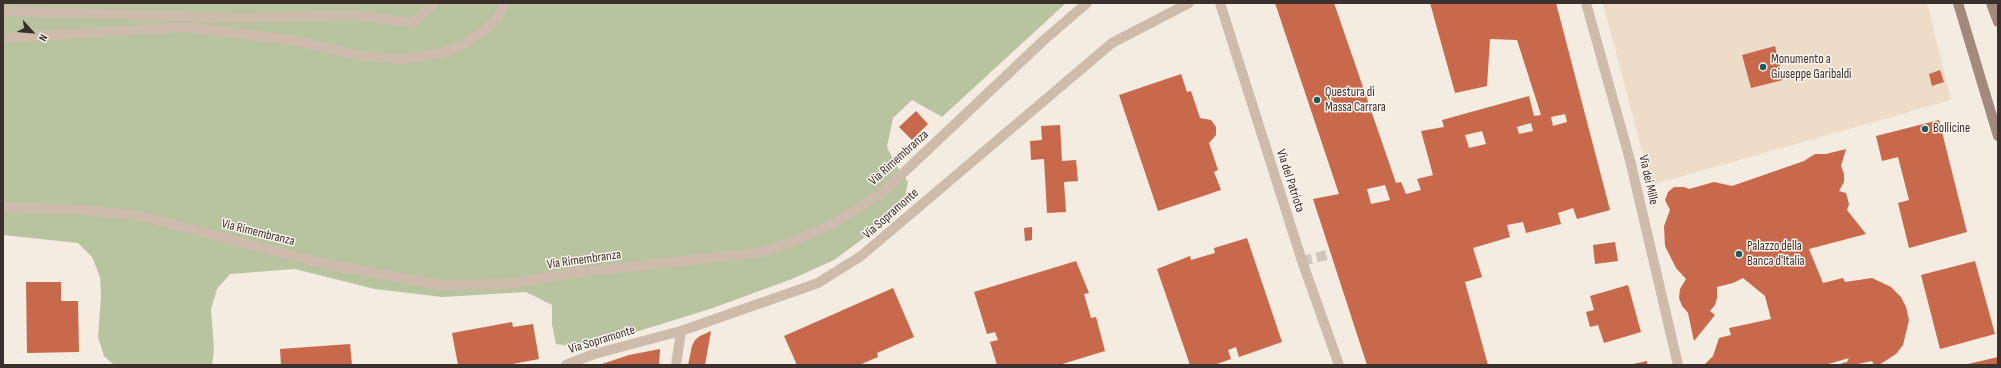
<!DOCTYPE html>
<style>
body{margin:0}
#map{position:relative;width:2001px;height:368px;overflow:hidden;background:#f4ebe1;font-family:"Sofia Sans Condensed",sans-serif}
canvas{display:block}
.frame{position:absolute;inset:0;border:4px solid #3b302b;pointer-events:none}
.north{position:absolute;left:12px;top:12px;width:40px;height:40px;-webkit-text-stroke:3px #fbf5ee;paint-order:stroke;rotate:117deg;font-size:11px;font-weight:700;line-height:16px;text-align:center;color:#3b302b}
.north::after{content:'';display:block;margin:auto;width:14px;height:18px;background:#3b302b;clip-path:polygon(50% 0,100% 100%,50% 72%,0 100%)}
</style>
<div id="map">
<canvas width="2001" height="368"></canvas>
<div class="frame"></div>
<div class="north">N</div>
</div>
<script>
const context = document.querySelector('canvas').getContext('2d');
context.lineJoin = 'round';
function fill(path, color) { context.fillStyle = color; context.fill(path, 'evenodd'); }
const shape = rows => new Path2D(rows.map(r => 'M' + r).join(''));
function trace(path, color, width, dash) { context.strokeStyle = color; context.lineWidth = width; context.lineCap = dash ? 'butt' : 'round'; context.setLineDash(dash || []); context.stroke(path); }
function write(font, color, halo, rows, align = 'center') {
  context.font = font + ' "Sofia Sans Condensed",sans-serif'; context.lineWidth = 3; context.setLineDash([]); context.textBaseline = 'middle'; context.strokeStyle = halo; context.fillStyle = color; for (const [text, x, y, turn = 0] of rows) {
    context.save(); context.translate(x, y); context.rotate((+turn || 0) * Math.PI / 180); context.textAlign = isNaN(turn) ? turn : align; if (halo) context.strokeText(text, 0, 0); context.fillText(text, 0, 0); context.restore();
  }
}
fill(shape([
 [3,3,1066,3,942,117,912,100,893,118,887,147,896,165,908,182,904,202,891,218,834,260,792,279,713,308,597,344,576,347,556,344,552,324,552,305,526,292,442,297,375,289,295,269,230,274,217,289,211,309,214,350,212,365,114,365,104,356,98,337,101,296,100,277,92,257,78,243,3,235]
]), '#b8c4a0');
fill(shape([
 [1603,3,1927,3,1951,100,1651,185],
 [1775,47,1783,80,1751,88,1742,55]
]), '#ecdcc8');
fill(shape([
 [1275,3,1334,3,1396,183,1401,182,1406,194,1421,190,1417,179,1433,175,1421,131,1444,127,1442,120,1529,96,1534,116,1541,115,1517,40,1490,39,1487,86,1455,93,1430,3,1556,3,1610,210,1577,219,1573,208,1558,213,1561,224,1526,233,1523,222,1507,225,1510,237,1473,248,1482,277,1465,282,1488,365,1367,365,1313,199,1339,194],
 [1565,114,1567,122,1553,126,1551,117],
 [1531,123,1533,131,1519,134,1517,127],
 [1482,131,1486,144,1469,148,1465,135],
 [1385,185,1390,200,1371,204,1367,189],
 [1775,46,1783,80,1751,88,1742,55],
 [1940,70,1944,82,1932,86,1929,74],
 [1181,74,1187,92,1191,91,1200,118,1211,120,1216,127,1216,135,1209,143,1218,170,1214,172,1221,190,1158,211,1119,95],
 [916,111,928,124,912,140,899,127],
 [1939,120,1967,232,1909,248,1898,203,1909,200,1898,157,1882,161,1876,136],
 [1060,125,1062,161,1076,160,1078,181,1064,182,1066,212,1047,213,1044,159,1031,160,1030,141,1042,140,1041,126],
 [1846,149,1841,166,1844,174,1844,182,1839,191,1846,193,1849,204,1847,210,1866,234,1809,249,1823,283,1843,278,1845,282,1872,278,1891,287,1901,297,1906,307,1909,320,1903,345,1896,354,1879,365,1874,365,1872,361,1853,365,1841,365,1842,363,1847,362,1849,358,1825,365,1704,365,1713,356,1719,338,1731,335,1729,328,1771,319,1765,296,1743,278,1733,283,1717,287,1717,298,1715,305,1710,311,1715,315,1694,341,1688,313,1682,306,1679,298,1680,289,1686,279,1676,268,1665,246,1664,226,1670,210,1665,200,1668,192,1674,187,1684,187,1689,189,1714,182,1732,186,1804,161,1815,154,1826,154],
 [1032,227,1032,240,1025,241,1024,228],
 [1247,238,1282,342,1239,357,1236,347,1228,350,1231,359,1214,365,1190,365,1157,269,1190,256,1191,260,1215,253,1214,248],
 [1615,242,1618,261,1595,264,1593,245],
 [1076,261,1089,293,1084,294,1091,318,1096,317,1105,351,1059,365,997,365,990,342,998,340,995,332,987,334,974,292],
 [1975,261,1995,334,1940,349,1921,275],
 [26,282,61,282,61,301,78,301,79,352,27,353],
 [1628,285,1641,332,1604,343,1598,325,1590,327,1586,312,1594,310,1590,296],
 [893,288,914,337,877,353,878,357,859,365,797,365,784,336],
 [512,322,513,327,533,324,539,359,507,365,458,365,452,333],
 [711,331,705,365,688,365,692,346,695,340,700,336],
 [350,344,352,365,281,365,280,349],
 [660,349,659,365,599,365,629,355],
 [1998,357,1998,365,1968,365,1968,364],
 [1647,361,1647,365,1633,365,1633,364]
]), '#c8694b');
trace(shape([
 [1302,261,1331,254]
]), '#cfc6bd', 10, [10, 5]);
trace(shape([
 [3,11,244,18,354,15,413,23,434,3]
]), '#cdbbac', 10);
trace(shape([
 [1220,3,1302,261,1339,365],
 [1586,3,1630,160,1678,365],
 [3,38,185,27,297,41,355,55,403,59,443,53,466,43,485,30,497,18,505,3],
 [3,207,81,210,141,216,316,262,439,285,509,284,572,273,763,252,794,241,833,224,882,193,1044,40,1087,3],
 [566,365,594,354,681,331,818,283,861,256,1112,43,1189,3],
 [676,365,681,331]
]), '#cdbbac', 10);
trace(shape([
 [1958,3,1998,136],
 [1991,3,1998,22]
]), '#a18a7d', 10);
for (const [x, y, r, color] of [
 [1763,67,4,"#1f5a5e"],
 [1317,100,4,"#1f5a5e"],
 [1925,129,4,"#1f5a5e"],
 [1739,254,4,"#1f5a5e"]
]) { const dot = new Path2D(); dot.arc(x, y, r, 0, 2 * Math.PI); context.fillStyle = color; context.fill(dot); trace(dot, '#fbf5ee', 1.5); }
write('13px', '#3b302b', '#fbf5ee', [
 ["Monumento a",1771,60],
 ["Giuseppe Garibaldi",1771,75],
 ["Questura di",1325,93],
 ["Massa Carrara",1325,108],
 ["Bollicine",1933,129],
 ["Palazzo della",1747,247],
 ["Banca d'Italia",1747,262]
], 'left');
write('13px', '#3b302b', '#fbf5ee', [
 ["Via Rimembranza",899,158,-42],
 ["Via dei Mille",1648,180,77],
 ["Via del Patriota",1290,181,72],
 ["Via Sopramonte",891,214,-41],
 ["Via Rimembranza",258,233,14],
 ["Via Rimembranza",584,260,-8],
 ["Via Sopramonte",602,340,-17]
]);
</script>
